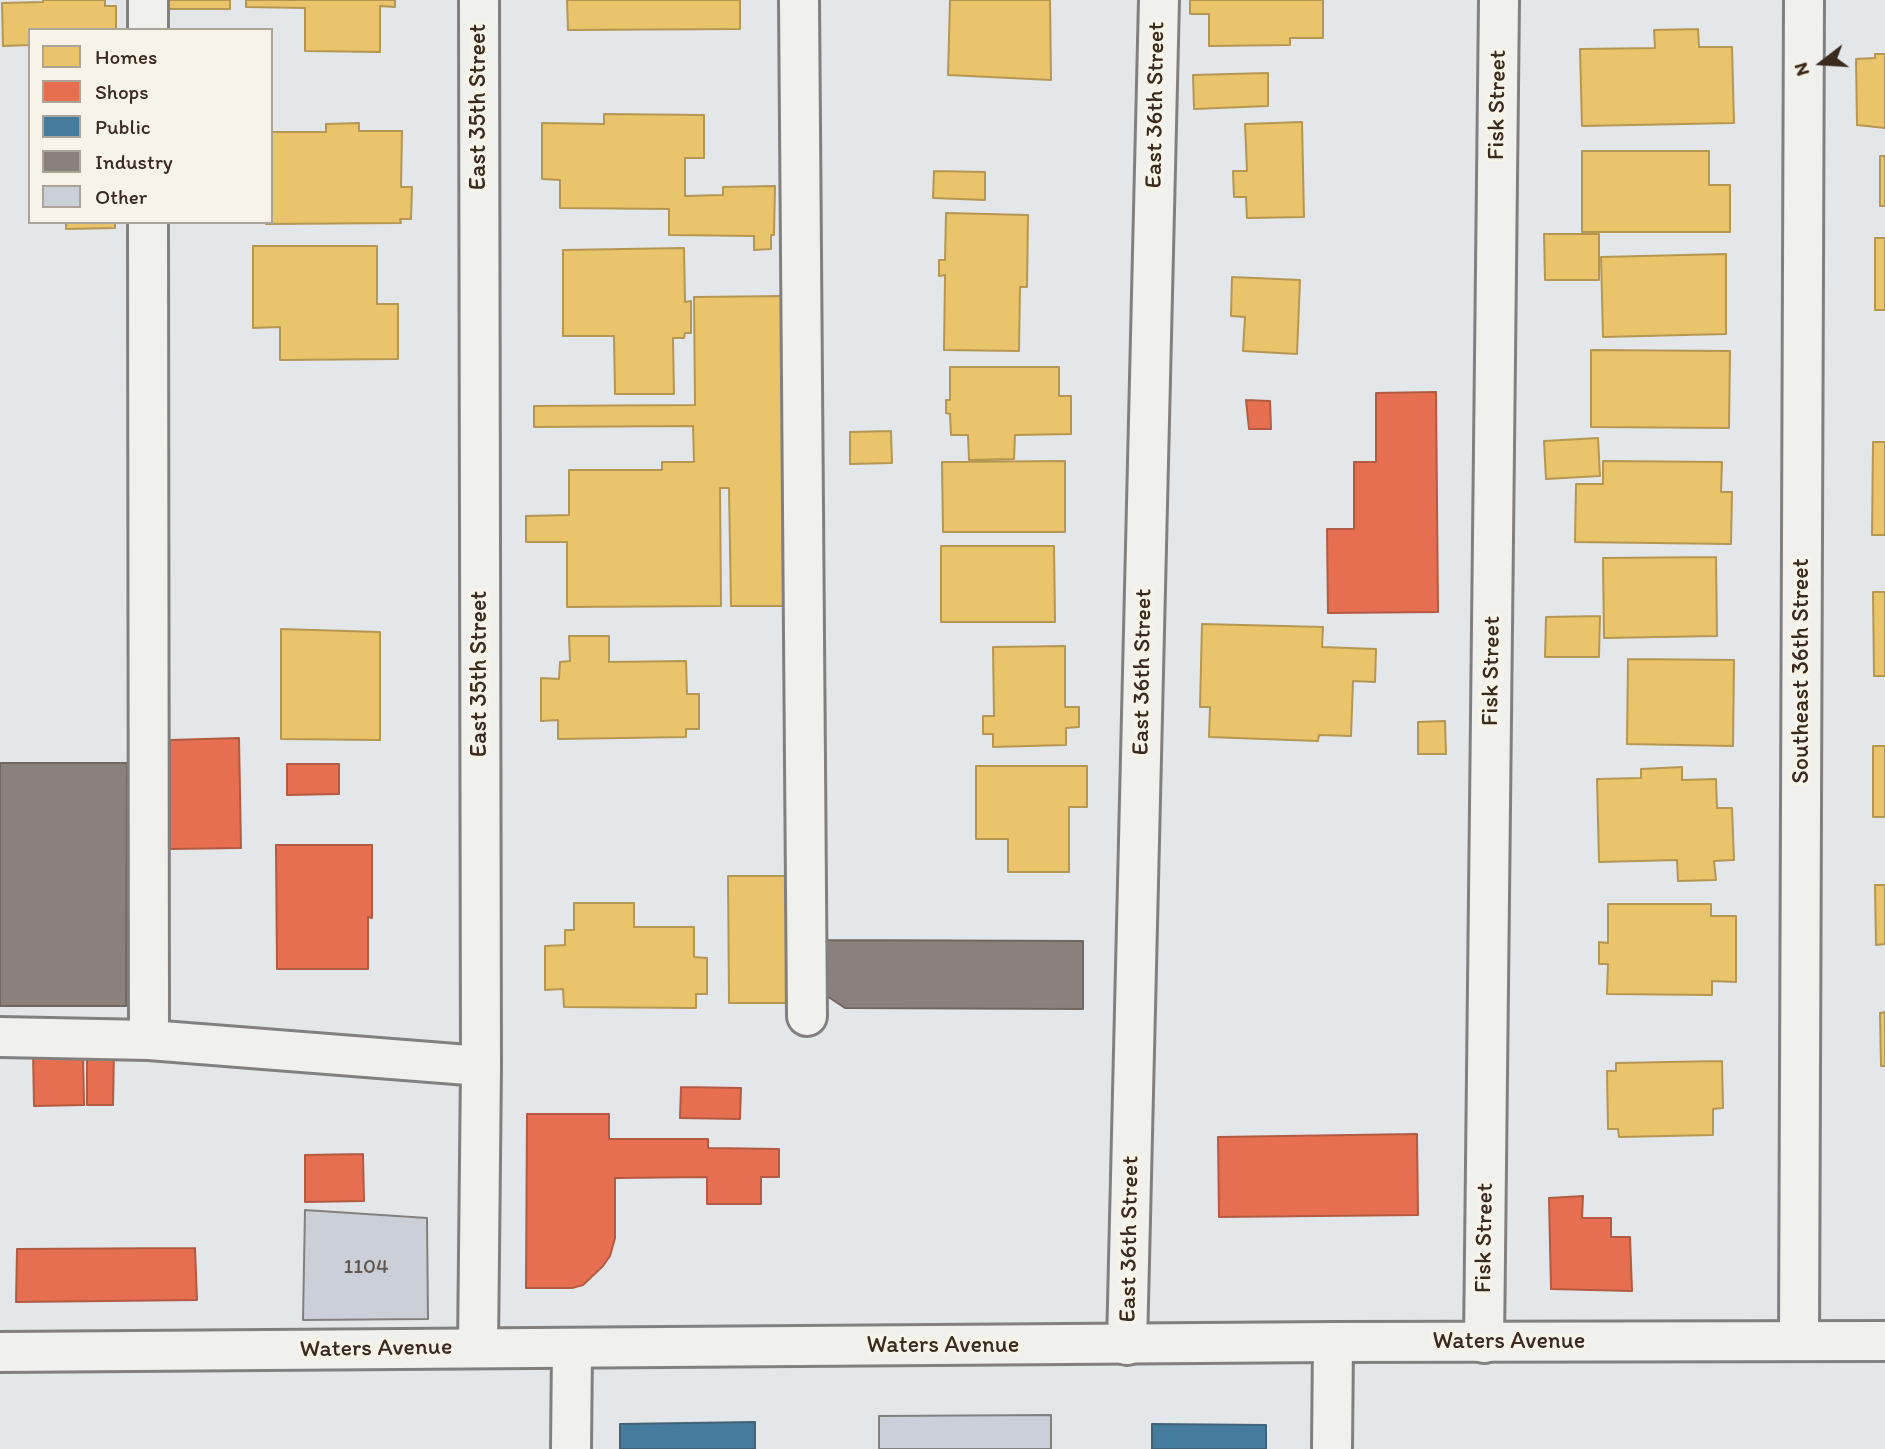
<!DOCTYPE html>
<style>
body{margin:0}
#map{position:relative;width:1885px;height:1449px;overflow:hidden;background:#e4e7ea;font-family:Itim,sans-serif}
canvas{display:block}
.legend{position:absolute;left:28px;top:28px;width:245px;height:196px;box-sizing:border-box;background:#f7f3e8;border:2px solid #aca397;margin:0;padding:9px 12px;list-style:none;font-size:21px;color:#3b2a1e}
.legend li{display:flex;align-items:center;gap:14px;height:35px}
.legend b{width:35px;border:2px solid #aca397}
.north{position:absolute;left:1787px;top:28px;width:70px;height:70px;-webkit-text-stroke:5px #f7f3e8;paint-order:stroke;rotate:253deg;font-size:19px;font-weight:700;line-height:28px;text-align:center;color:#3b2a1e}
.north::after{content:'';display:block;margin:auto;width:24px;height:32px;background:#3b2a1e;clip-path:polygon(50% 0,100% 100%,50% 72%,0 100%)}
</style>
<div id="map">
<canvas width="1885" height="1449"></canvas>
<ul class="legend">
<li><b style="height:19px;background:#e9c46a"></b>Homes</li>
<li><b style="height:19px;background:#e76f51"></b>Shops</li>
<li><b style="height:19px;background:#457b9d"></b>Public</li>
<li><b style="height:19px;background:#8a817c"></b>Industry</li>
<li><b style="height:19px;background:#cbcfd8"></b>Other</li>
</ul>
<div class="north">N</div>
</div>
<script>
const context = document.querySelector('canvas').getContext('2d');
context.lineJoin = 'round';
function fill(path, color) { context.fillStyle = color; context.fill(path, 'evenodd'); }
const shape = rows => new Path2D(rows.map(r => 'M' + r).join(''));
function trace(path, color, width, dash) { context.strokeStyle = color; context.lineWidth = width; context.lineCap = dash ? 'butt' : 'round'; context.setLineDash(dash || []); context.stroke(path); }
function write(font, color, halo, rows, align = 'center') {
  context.font = font + ' Itim,sans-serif'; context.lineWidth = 7; context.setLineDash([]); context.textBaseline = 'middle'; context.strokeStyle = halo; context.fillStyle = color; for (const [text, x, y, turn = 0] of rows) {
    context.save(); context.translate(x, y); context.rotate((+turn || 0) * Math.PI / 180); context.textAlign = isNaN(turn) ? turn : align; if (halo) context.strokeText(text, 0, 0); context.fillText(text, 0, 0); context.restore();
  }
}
const homes = shape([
 [43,0,105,0,105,6,116,6,116,30,30,30,30,45,3,46,2,3,43,2,43,0],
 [168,0,230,0,230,9,168,9,168,0],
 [246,0,395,0,395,7,380,6,380,52,305,51,305,8,246,7,246,0],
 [567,0,740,0,740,29,568,30,567,0],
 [950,0,1050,0,1051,80,948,75,950,0],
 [1190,0,1323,0,1323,38,1290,38,1290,45,1209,46,1209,14,1190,14,1190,0],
 [1698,29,1699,47,1732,47,1734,123,1582,126,1580,49,1655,48,1654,30,1698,29],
 [1875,54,1885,54,1885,128,1857,125,1856,59,1875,58,1875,54],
 [1268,73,1268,106,1194,109,1193,75,1268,73],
 [604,114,704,115,704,158,685,158,685,196,723,195,723,187,775,186,774,235,771,235,771,249,754,250,754,236,669,235,669,209,560,208,560,180,542,179,542,123,604,124,604,114],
 [1302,122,1304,217,1247,218,1246,197,1234,197,1233,171,1247,171,1245,124,1302,122],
 [359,123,359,131,402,131,401,187,412,187,411,219,400,219,401,223,266,224,271,222,271,132,326,132,326,124,359,123],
 [1582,151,1709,151,1709,185,1730,185,1730,232,1582,232,1582,151],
 [1880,156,1885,156,1885,206,1880,206,1880,156],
 [934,171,985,172,985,200,933,198,934,171],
 [946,213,1028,215,1027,287,1020,287,1019,351,944,350,945,275,939,276,939,260,945,260,946,213],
 [66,222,115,222,115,228,66,229,66,222],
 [1544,234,1599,234,1599,280,1545,280,1544,234],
 [1875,238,1885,238,1885,310,1875,310,1875,238],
 [253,246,377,246,377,304,398,304,398,359,280,360,280,327,253,328,253,246],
 [684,248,685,302,691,301,691,333,685,333,684,338,673,338,674,394,615,394,614,336,563,336,563,250,684,248],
 [1726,254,1726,334,1603,337,1601,257,1726,254],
 [1232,277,1300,280,1297,354,1243,351,1245,317,1231,316,1232,277],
 [784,296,787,606,731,606,729,488,720,488,721,606,567,607,567,542,526,542,526,516,569,515,569,470,662,470,662,462,694,462,693,426,534,427,534,406,695,405,694,297,784,296],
 [1591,350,1730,351,1729,428,1591,427,1591,350],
 [950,367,1059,367,1059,396,1071,396,1071,434,1015,435,1014,459,969,460,968,435,951,435,950,414,946,413,946,400,950,400,950,367],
 [891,431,892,463,850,464,850,432,891,431],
 [1598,438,1600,476,1546,479,1544,441,1598,438],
 [1873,442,1885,442,1885,535,1872,535,1873,442],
 [1065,461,1065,532,943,532,942,462,1065,461],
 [1603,461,1722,462,1721,492,1732,492,1731,544,1575,542,1576,484,1603,484,1603,461],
 [941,546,1054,546,1055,622,941,622,941,546],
 [1716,557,1717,636,1604,638,1603,558,1716,557],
 [1873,592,1885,592,1885,676,1874,676,1873,592],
 [1600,616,1599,657,1545,657,1546,617,1600,616],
 [1202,624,1323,627,1322,647,1376,649,1375,682,1353,681,1351,736,1319,735,1318,741,1209,737,1210,707,1200,707,1202,624],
 [281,629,380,632,380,740,281,739,281,629],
 [569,636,609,636,609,662,686,661,687,694,699,694,699,729,686,729,686,737,558,739,558,720,541,721,541,678,559,679,560,662,570,661,569,636],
 [1065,646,1065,707,1079,707,1079,727,1066,728,1066,745,993,747,993,734,983,734,983,716,994,716,993,647,1065,646],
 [1628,659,1734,660,1733,746,1627,744,1628,659],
 [1445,721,1446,754,1418,754,1418,722,1445,721],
 [1873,746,1885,746,1885,817,1873,817,1873,746],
 [976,766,1087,766,1087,807,1069,807,1069,872,1008,872,1008,839,976,839,976,766],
 [1682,767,1682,780,1716,779,1717,808,1732,808,1734,860,1714,861,1716,880,1678,881,1677,860,1599,862,1597,779,1641,778,1641,769,1682,767],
 [728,876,786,876,787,1003,729,1003,728,876],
 [1875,885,1885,885,1885,944,1876,945,1875,885],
 [574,903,634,903,634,927,694,927,694,957,707,958,707,994,696,994,696,1008,564,1007,563,989,545,990,545,946,565,945,565,930,574,930,574,903],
 [1608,904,1711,904,1711,916,1736,916,1736,982,1712,981,1712,995,1607,994,1608,964,1599,964,1599,942,1608,943,1608,904],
 [1885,1012,1885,1066,1881,1066,1880,1013,1885,1012],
 [1722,1061,1723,1108,1713,1109,1713,1135,1619,1137,1618,1129,1608,1129,1607,1071,1616,1071,1616,1063,1722,1061]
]);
fill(homes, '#e9c46a');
trace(homes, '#b59653', 2);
const shops = shape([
 [1436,392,1438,612,1328,613,1327,529,1354,529,1354,462,1376,462,1376,393,1436,392],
 [1246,400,1270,401,1271,429,1249,429,1246,400],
 [239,738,241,848,170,849,170,740,239,738],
 [287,764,339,764,339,794,287,795,287,764],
 [276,845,372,845,372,918,368,917,368,969,277,969,276,845],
 [33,1051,83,1051,84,1105,34,1106,33,1051],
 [87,1052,114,1052,113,1105,87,1105,87,1052],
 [681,1087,741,1088,740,1119,680,1118,681,1087],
 [527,1114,609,1114,609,1139,708,1139,708,1148,779,1149,779,1177,761,1177,761,1204,707,1204,707,1177,615,1178,615,1238,610,1256,603,1266,583,1285,572,1288,526,1288,527,1114],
 [1417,1134,1418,1215,1219,1217,1218,1137,1417,1134],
 [363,1154,364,1201,305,1202,305,1155,363,1154],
 [1583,1196,1582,1218,1611,1218,1611,1237,1630,1237,1632,1291,1551,1289,1549,1198,1583,1196],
 [195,1248,197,1300,16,1302,17,1249,195,1248]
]);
fill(shops, '#e76f51');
trace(shops, '#b35a42', 2);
const public = shape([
 [755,1422,755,1449,620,1449,620,1424,755,1422],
 [1152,1424,1266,1425,1266,1449,1152,1449,1152,1424]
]);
fill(public, '#457b9d');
trace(public, '#426377', 2);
const industry = shape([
 [0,763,127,763,126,1006,0,1006,0,763],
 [820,940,1083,941,1083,1009,845,1008,821,992,820,940]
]);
fill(industry, '#8a817c');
trace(industry, '#726760', 2);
const building = shape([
 [305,1210,427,1218,428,1319,303,1320,305,1210],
 [1051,1415,1051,1449,879,1449,879,1416,1051,1415]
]);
fill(building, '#cbcfd8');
trace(building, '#82807f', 2);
const minor = shape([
 [148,0,148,30],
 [799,0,807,1016],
 [0,1037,149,1040,148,222],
 [149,1040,481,1066],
 [1799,1341,1804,0],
 [1484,1343,1499,0],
 [1127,1345,1159,0],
 [478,1348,481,1066,479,0],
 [571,1449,572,1348],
 [1332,1449,1333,1342]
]);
const major = shape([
 [0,1352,1333,1342,1885,1341]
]);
trace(minor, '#82807f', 44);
trace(major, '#82807f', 44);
trace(minor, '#f0f0ed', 38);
trace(major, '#f0f0ed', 38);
write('21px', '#615650', null, [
 ["1104",366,1268]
]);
write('24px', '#3b2a1e', '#f7f3e8', [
 ["East 36th Street",1156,105,-89],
 ["Fisk Street",1498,105,-89],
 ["East 35th Street",479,107,-90],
 ["Fisk Street",1492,671,-89],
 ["Southeast 36th Street",1802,671,-90],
 ["East 36th Street",1143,672,-89],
 ["East 35th Street",480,674,-90],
 ["Fisk Street",1485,1238,-89],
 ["East 36th Street",1130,1239,-89],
 ["Waters Avenue",1509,1342],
 ["Waters Avenue",943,1346],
 ["Waters Avenue",376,1349,-1]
]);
</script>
